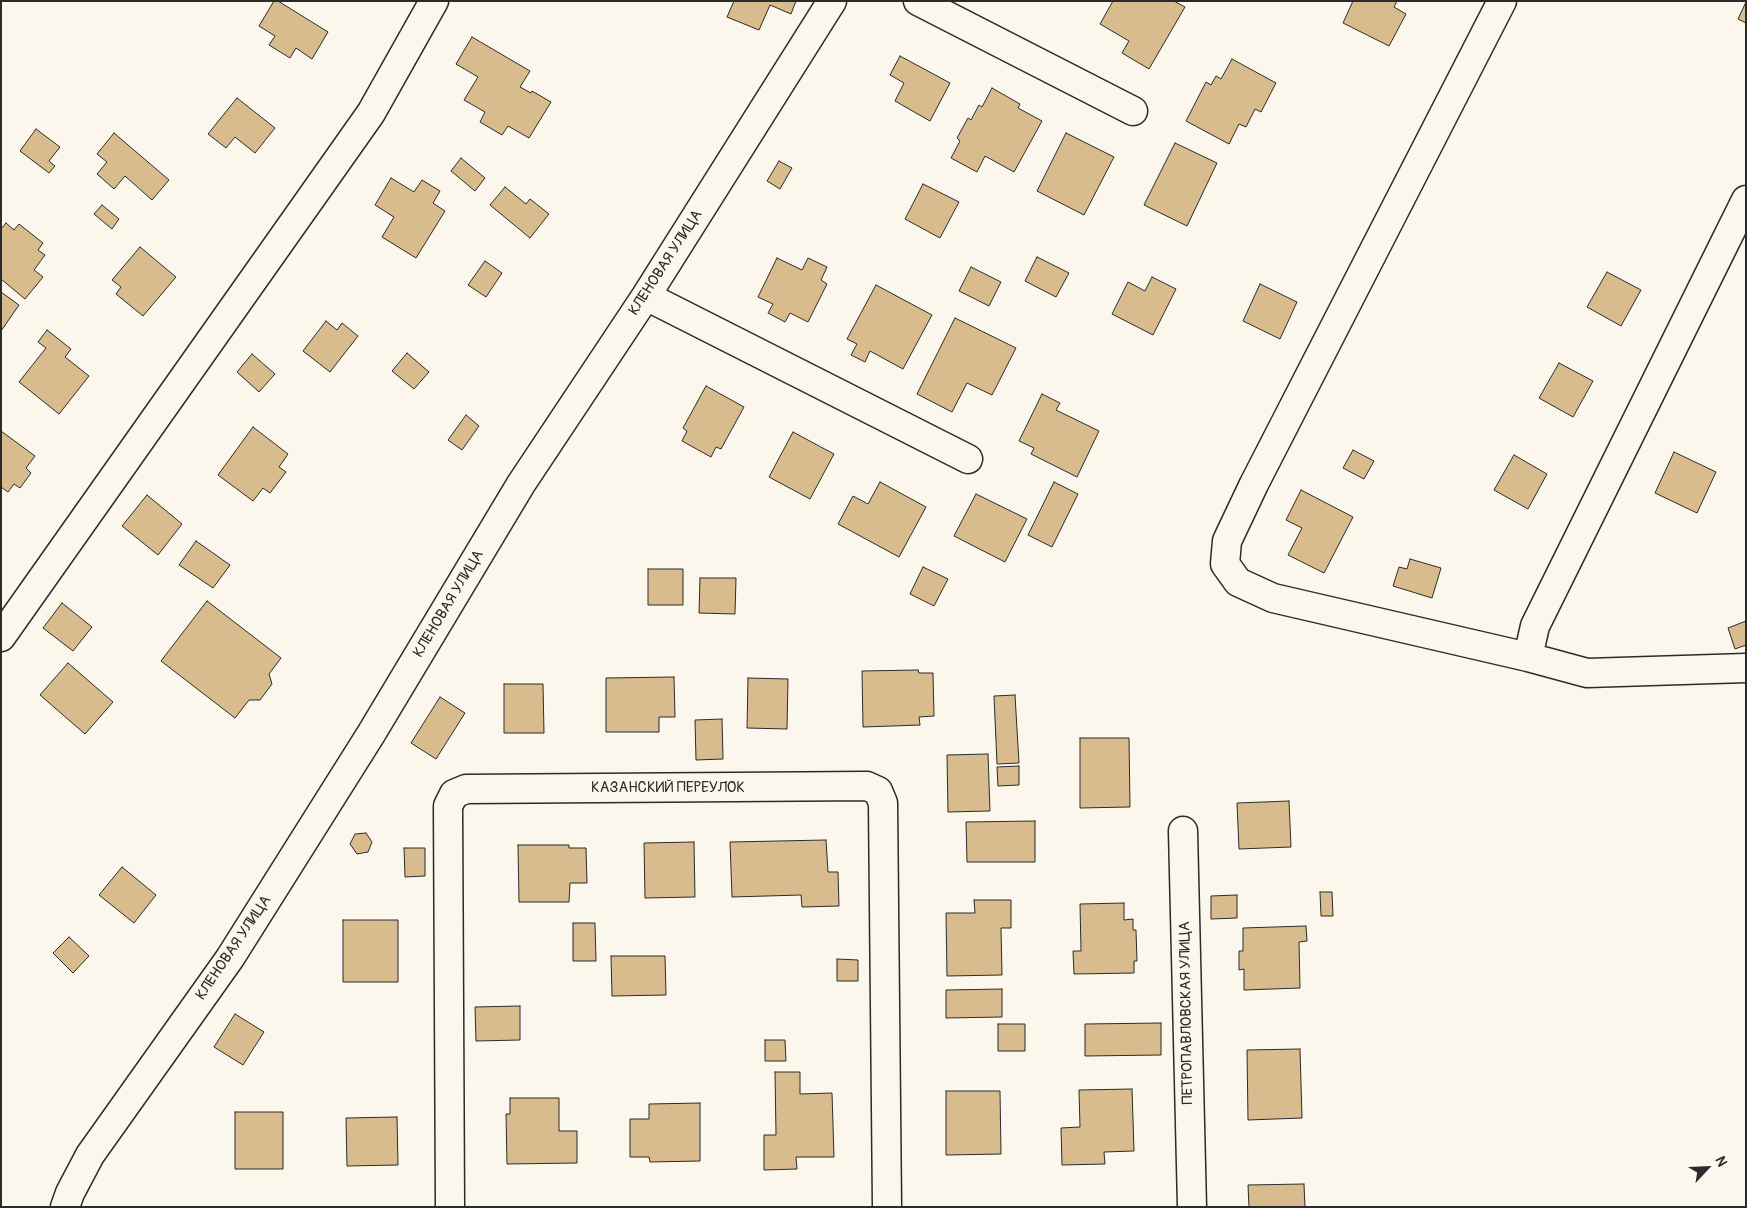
<!DOCTYPE html>
<meta charset="utf-8">
<style>
body{margin:0}
#map{position:relative;width:1747px;height:1208px;overflow:hidden;background:#fbf7ec;font-family:Pangolin,sans-serif}
canvas{display:block}
.frame{position:absolute;inset:0;border:2px solid #2b2b2b;pointer-events:none}
.north{position:absolute;left:1682px;top:1143px;width:50px;height:50px;-webkit-text-stroke:4px #fbf7ec;paint-order:stroke;rotate:65deg;font-size:14px;font-weight:700;line-height:20px;text-align:center;color:#2b2b2b}
.north::after{content:'';display:block;margin:auto;width:18px;height:22px;background:#2b2b2b;clip-path:polygon(50% 0,100% 100%,50% 72%,0 100%)}
</style>
<div id="map">
<canvas width="1747" height="1208"></canvas>
<div class="frame"></div>
<div class="north">N</div>
</div>
<script>
const context = document.querySelector('canvas').getContext('2d');
context.lineJoin = 'round';
function fill(path, color) { context.fillStyle = color; context.fill(path, 'evenodd'); }
const shape = rows => new Path2D(rows.map(r => 'M' + r).join(''));
function trace(path, color, width, dash) { context.strokeStyle = color; context.lineWidth = width; context.lineCap = dash ? 'butt' : 'round'; context.setLineDash(dash || []); context.stroke(path); }
function write(font, color, halo, rows, align = 'center') {
  context.font = font + ' Pangolin,sans-serif'; context.lineWidth = 5; context.setLineDash([]); context.textBaseline = 'middle'; context.strokeStyle = halo; context.fillStyle = color; for (const [text, x, y, turn = 0] of rows) {
    context.save(); context.translate(x, y); context.rotate((+turn || 0) * Math.PI / 180); context.textAlign = isNaN(turn) ? turn : align; if (halo) context.strokeText(text, 0, 0); context.fillText(text, 0, 0); context.restore();
  }
}
const building = shape([
 [274,1,278,1,328,32,312,59,296,48,290,58,269,45,275,36,259,26,274,1],
 [734,1,796,1,791,14,770,5,759,30,727,17,734,1],
 [1113,1,1174,1,1185,7,1149,69,1122,53,1129,41,1100,24,1113,1],
 [1353,1,1397,1,1394,7,1406,14,1389,46,1343,23,1353,1],
 [1746,2,1746,23,1738,19,1746,2],
 [472,37,530,71,520,87,531,93,532,91,551,102,529,138,508,126,502,135,480,122,485,112,464,100,478,77,456,64,472,37],
 [900,56,950,83,930,121,895,101,904,83,890,75,900,56],
 [1232,59,1276,83,1261,112,1255,109,1246,127,1239,124,1229,144,1186,121,1206,82,1211,85,1216,76,1221,79,1232,59],
 [992,88,1020,104,1018,108,1042,121,1014,172,985,156,977,172,951,158,960,141,957,138,968,118,971,120,979,105,982,107,992,88],
 [237,98,275,128,255,153,235,137,226,148,208,134,237,98],
 [36,129,60,147,49,161,55,166,49,173,20,151,36,129],
 [114,133,169,180,152,200,125,176,114,189,97,174,107,162,97,154,114,133],
 [1066,133,1114,157,1084,215,1037,191,1066,133],
 [1175,143,1217,163,1187,226,1144,205,1175,143],
 [461,158,485,178,475,191,451,171,461,158],
 [779,161,792,168,780,189,767,181,779,161],
 [391,178,414,192,422,180,440,191,433,203,445,211,416,258,382,237,394,217,375,205,391,178],
 [923,184,959,202,940,238,905,219,923,184],
 [505,187,526,204,530,199,549,214,530,238,490,205,505,187],
 [102,205,119,219,112,229,94,214,102,205],
 [6,223,14,230,19,224,43,243,38,250,45,255,34,270,43,277,25,299,1,279,1,229,6,223],
 [140,247,176,277,143,316,116,294,121,287,112,280,140,247],
 [1037,257,1069,273,1056,297,1025,281,1037,257],
 [777,258,802,270,808,258,827,267,821,280,827,284,808,322,790,313,785,322,768,313,773,304,758,297,777,258],
 [485,261,502,273,486,297,468,285,485,261],
 [971,267,1001,282,989,306,959,291,971,267],
 [1607,272,1641,290,1621,326,1587,307,1607,272],
 [1152,277,1176,289,1153,335,1112,314,1128,282,1145,291,1152,277],
 [1260,284,1297,302,1280,339,1243,321,1260,284],
 [876,285,932,315,903,369,870,351,865,362,851,355,857,344,847,339,876,285],
 [1,292,19,305,1,331,1,292],
 [955,318,1016,348,992,395,967,383,952,412,917,394,955,318],
 [326,321,337,330,342,323,358,336,330,372,303,351,326,321],
 [47,330,71,349,65,357,89,376,59,414,19,382,46,348,38,342,47,330],
 [407,353,429,372,414,389,392,371,407,353],
 [252,354,275,374,259,392,237,372,252,354],
 [1559,363,1593,381,1573,417,1539,398,1559,363],
 [706,386,744,407,721,449,716,447,711,457,682,441,687,431,683,428,706,386],
 [1042,394,1060,403,1056,410,1099,431,1077,477,1031,454,1034,448,1019,441,1042,394],
 [466,415,479,426,462,450,448,440,466,415],
 [253,427,288,454,279,467,286,472,270,493,263,488,253,501,218,475,253,427],
 [1,431,35,456,26,468,31,473,20,488,14,484,8,492,1,487,1,431],
 [793,432,834,454,810,499,769,477,793,432],
 [1353,450,1374,461,1364,479,1343,468,1353,450],
 [1674,452,1716,472,1697,513,1655,493,1674,452],
 [1514,455,1547,474,1528,509,1494,490,1514,455],
 [880,482,926,507,899,557,838,524,853,496,868,504,880,482],
 [1054,482,1078,494,1052,547,1028,535,1054,482],
 [1301,490,1353,517,1324,573,1288,555,1302,528,1286,520,1301,490],
 [976,494,1027,519,1005,562,954,536,976,494],
 [147,495,182,524,158,555,122,526,147,495],
 [196,541,230,565,213,588,179,565,196,541],
 [1410,559,1441,568,1432,598,1393,586,1399,567,1407,569,1410,559],
 [923,567,948,579,934,606,910,594,923,567],
 [648,569,683,569,683,605,648,605,648,569],
 [700,578,736,578,735,614,699,613,700,578],
 [207,601,281,658,269,674,272,684,260,700,249,700,235,718,161,661,207,601],
 [62,603,92,627,73,651,43,628,62,603],
 [1746,621,1746,645,1735,649,1728,628,1746,621],
 [68,663,113,702,85,734,40,695,68,663],
 [918,670,919,673,933,673,934,716,919,717,920,725,863,727,862,671,918,670],
 [674,677,675,717,659,717,659,732,606,732,606,678,674,677],
 [748,678,788,679,787,729,747,728,748,678],
 [504,684,543,684,544,733,504,733,504,684],
 [1015,695,1019,763,997,764,994,696,1015,695],
 [440,697,465,713,436,759,411,743,440,697],
 [722,719,723,759,696,760,695,720,722,719],
 [1080,738,1129,738,1130,807,1080,808,1080,738],
 [988,754,990,811,948,812,947,755,988,754],
 [1019,766,1019,785,998,786,997,767,1019,766],
 [1289,801,1291,847,1239,849,1237,803,1289,801],
 [1035,821,1035,862,967,862,966,822,1035,821],
 [366,833,372,842,368,852,357,854,350,844,355,834,366,833],
 [826,840,828,872,838,872,839,906,802,907,801,895,732,897,730,842,826,840],
 [694,842,695,897,645,898,644,843,694,842],
 [518,845,569,845,569,848,586,848,587,883,570,883,569,902,519,902,518,845],
 [404,848,425,848,425,876,405,877,404,848],
 [122,867,156,895,134,923,99,895,122,867],
 [1320,892,1332,892,1333,916,1321,916,1320,892],
 [1237,895,1237,918,1211,919,1211,896,1237,895],
 [974,900,1011,900,1011,928,1001,928,1002,975,947,976,946,913,975,913,974,900],
 [1124,903,1124,920,1133,919,1133,930,1136,930,1137,961,1134,961,1134,973,1074,974,1073,951,1081,951,1080,904,1124,903],
 [343,920,398,920,398,982,343,982,343,920],
 [573,923,595,923,596,961,573,961,573,923],
 [1306,926,1307,941,1299,942,1300,988,1244,990,1244,969,1239,970,1239,951,1243,951,1243,928,1306,926],
 [69,937,89,956,73,973,53,953,69,937],
 [611,956,665,956,666,995,612,996,611,956],
 [837,959,858,960,858,981,837,981,837,959],
 [1002,989,1002,1017,946,1018,946,990,1002,989],
 [520,1006,520,1040,476,1041,475,1007,520,1006],
 [235,1014,264,1032,243,1065,214,1047,235,1014],
 [1161,1023,1161,1055,1085,1056,1085,1024,1161,1023],
 [998,1024,1025,1024,1025,1051,998,1051,998,1024],
 [765,1040,785,1040,786,1061,765,1061,765,1040],
 [1300,1049,1302,1118,1248,1120,1247,1050,1300,1049],
 [775,1072,800,1072,800,1094,832,1093,834,1157,796,1157,797,1169,764,1170,764,1135,776,1135,775,1072],
 [1132,1089,1134,1151,1104,1152,1105,1164,1062,1165,1061,1128,1080,1127,1079,1090,1132,1089],
 [946,1091,1000,1091,1001,1154,946,1155,946,1091],
 [510,1098,559,1098,559,1131,577,1131,577,1163,507,1164,506,1114,510,1114,510,1098],
 [700,1103,700,1161,650,1162,649,1157,630,1157,630,1119,649,1119,649,1104,700,1103],
 [235,1112,283,1112,283,1169,235,1169,235,1112],
 [397,1117,398,1165,347,1166,346,1118,397,1117],
 [1304,1184,1305,1207,1249,1207,1248,1185,1304,1184]
]);
fill(building, '#d9bc8e');
trace(building, '#2b2b2b', 1);
const minor = shape([
 [918,1,1133,111],
 [1502,1,1254,484,1227,541,1225,564,1238,582,1273,598,1528,657,1587,673,1746,668],
 [646,296,968,459],
 [1,637,371,113,434,1],
 [1528,657,1535,626,1746,200],
 [1183,831,1192,1207],
 [65,1207,70,1193,90,1155,230,958,371,734,521,484,646,296,832,1],
 [450,1207,448,806,454,794,466,789,867,786,878,791,883,803,887,1207]
]);
trace(minor, '#2b2b2b', 31);
trace(minor, '#fbf7ec', 28);
write('15px', '#2b2b2b', '#fbf7ec', [
 ["КЛЕНОВАЯ УЛИЦА",666,263,-57],
 ["КЛЕНОВАЯ УЛИЦА",449,604,-59],
 ["КАЗАНСКИЙ ПЕРЕУЛОК",668,788],
 ["КЛЕНОВАЯ УЛИЦА",234,948,-56],
 ["ПЕТРОПАВЛОВСКАЯ УЛИЦА",1187,1013,-91]
]);
</script>
